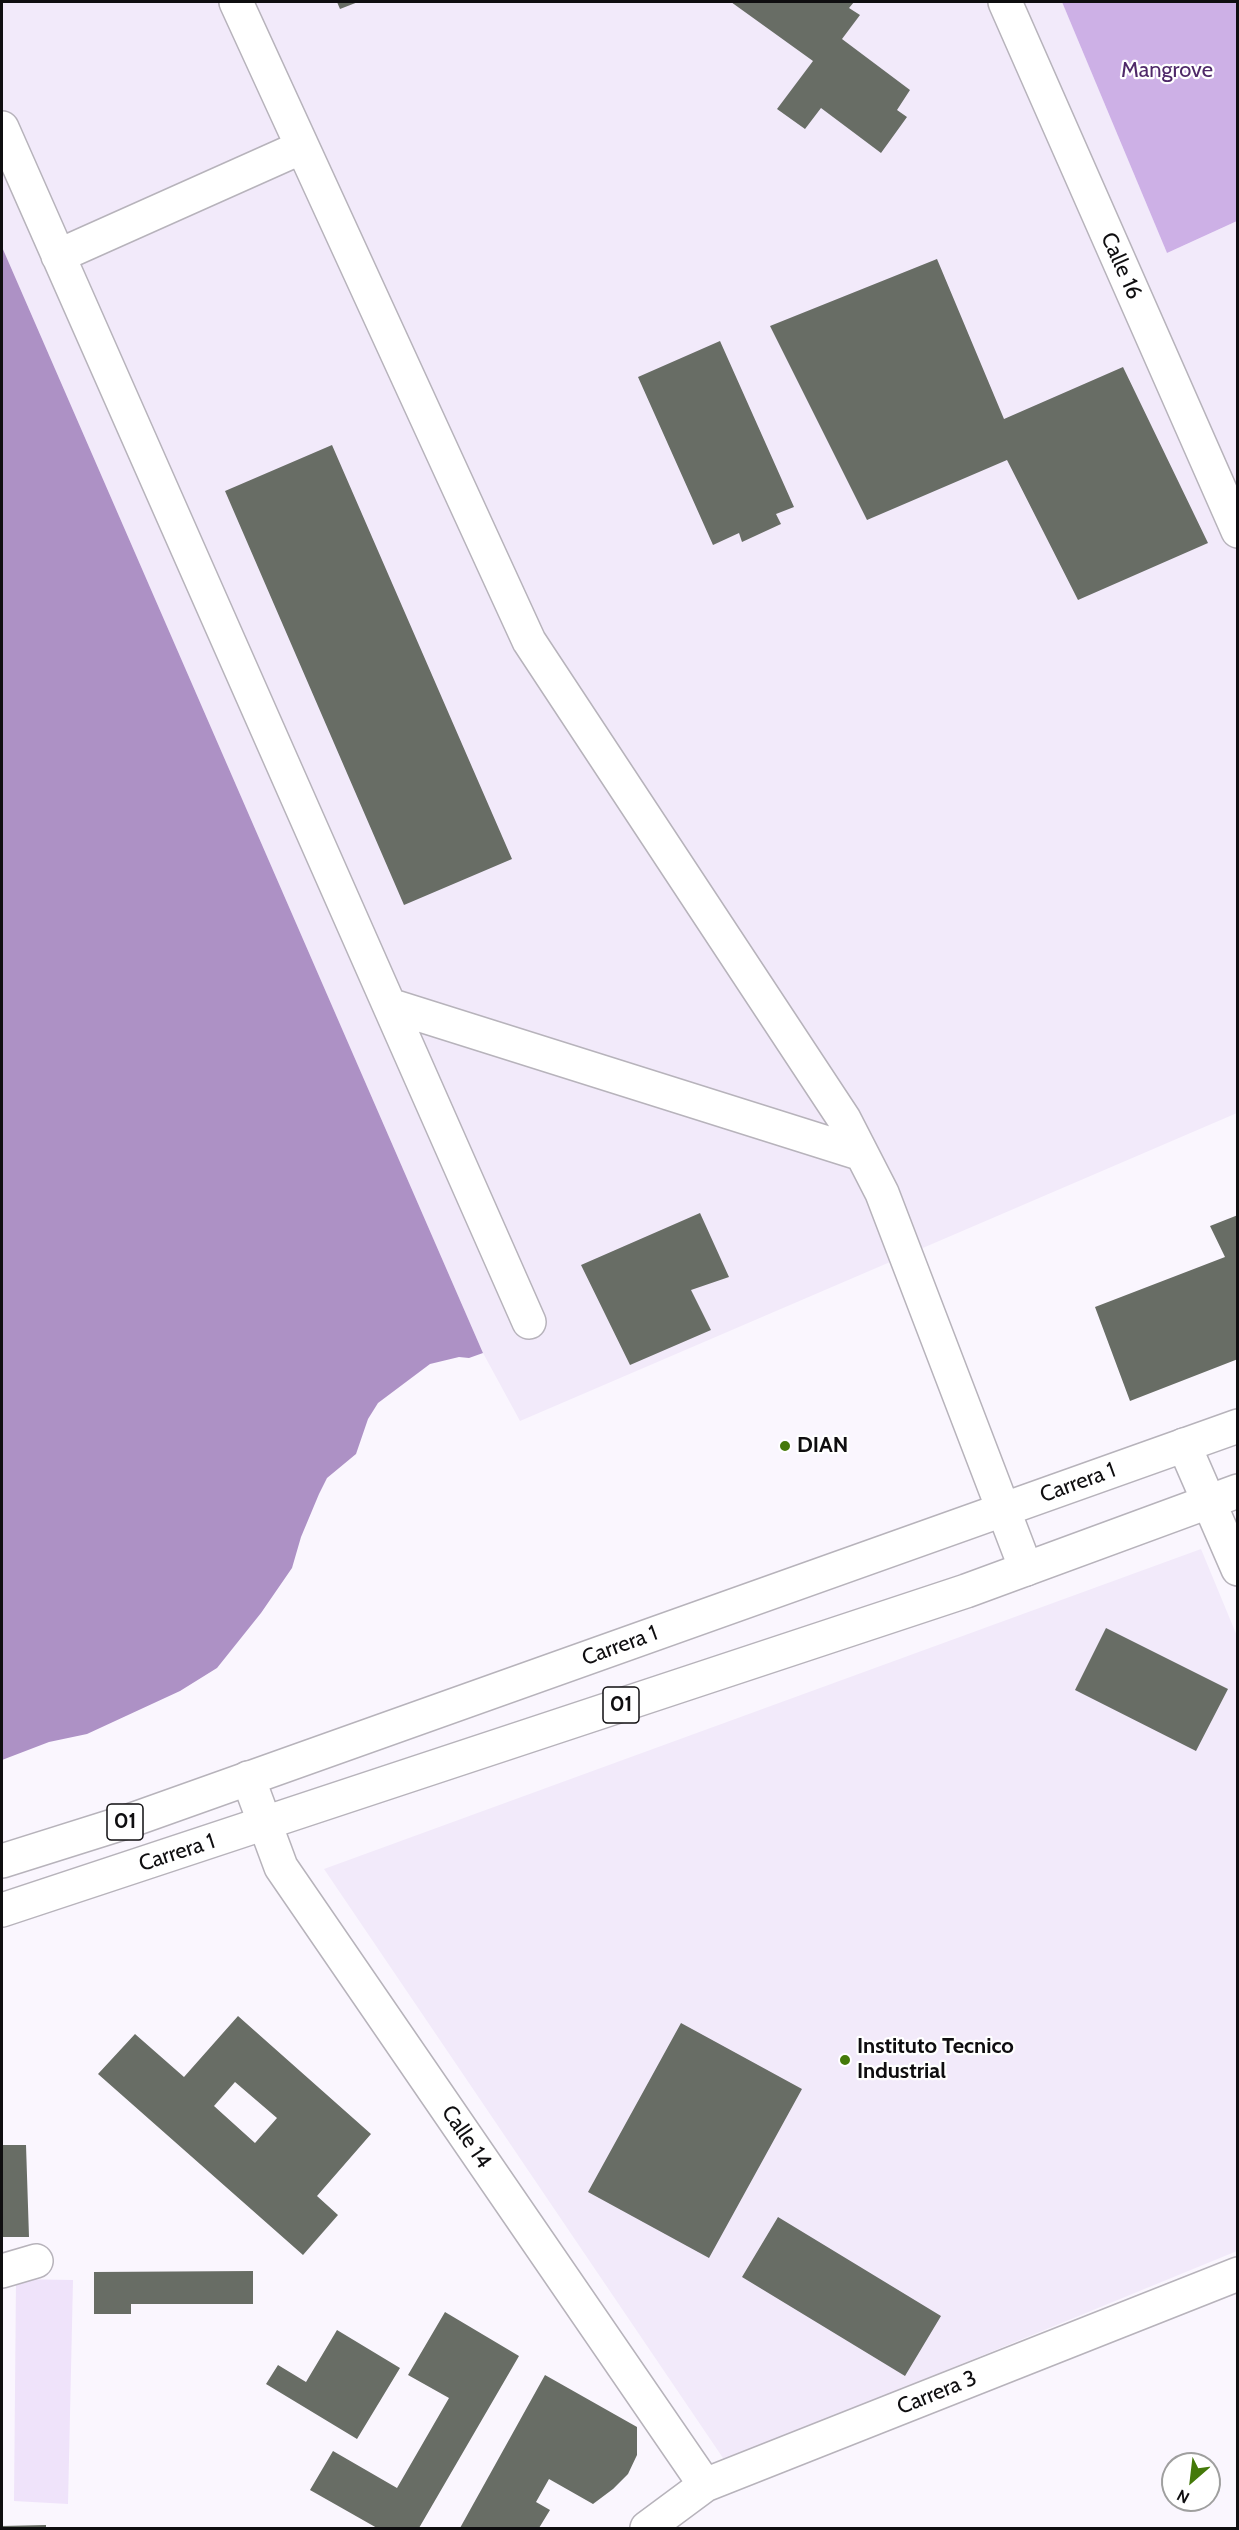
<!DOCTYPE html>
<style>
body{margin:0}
#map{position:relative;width:1239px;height:2530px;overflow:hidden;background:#faf6fe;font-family:Cabin,sans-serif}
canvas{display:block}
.frame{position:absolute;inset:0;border:3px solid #0f0e10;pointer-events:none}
.north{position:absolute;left:1161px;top:2452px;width:60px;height:60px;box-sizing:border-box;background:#fff;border:2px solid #9f9f9f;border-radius:50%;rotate:208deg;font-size:16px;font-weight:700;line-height:24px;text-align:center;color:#0f0e10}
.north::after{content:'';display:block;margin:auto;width:21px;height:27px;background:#447909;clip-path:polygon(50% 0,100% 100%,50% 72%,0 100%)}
</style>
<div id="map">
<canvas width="1239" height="2530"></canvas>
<div class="frame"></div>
<div class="north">N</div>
</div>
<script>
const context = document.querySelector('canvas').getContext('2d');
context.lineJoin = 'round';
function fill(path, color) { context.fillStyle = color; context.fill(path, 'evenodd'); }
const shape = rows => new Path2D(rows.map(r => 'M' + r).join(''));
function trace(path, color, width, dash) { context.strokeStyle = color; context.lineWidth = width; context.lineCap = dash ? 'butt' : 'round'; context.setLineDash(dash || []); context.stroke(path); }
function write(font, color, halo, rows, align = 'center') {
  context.font = font + ' Cabin,sans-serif'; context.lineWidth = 4.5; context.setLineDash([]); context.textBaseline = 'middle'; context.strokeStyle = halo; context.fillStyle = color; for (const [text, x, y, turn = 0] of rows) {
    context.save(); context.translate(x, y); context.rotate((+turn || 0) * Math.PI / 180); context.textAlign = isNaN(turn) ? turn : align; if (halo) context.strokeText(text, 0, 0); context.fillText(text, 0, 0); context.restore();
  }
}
fill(shape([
 [2,2,1062,2,1167,253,1237,221,1237,1113,520,1421,483,1353,2,247],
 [1201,1549,1237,1636,1237,2251,725,2461,324,1869]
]), '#f2eafa');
fill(shape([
 [16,2279,73,2280,68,2504,14,2501]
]), '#efe3fa');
fill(shape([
 [1062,2,1237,2,1237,221,1167,253]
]), '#cdb0e6');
fill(shape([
 [2,247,483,1353,469,1358,459,1357,430,1364,378,1403,368,1419,356,1454,327,1478,319,1494,301,1537,292,1568,261,1613,217,1668,180,1691,87,1734,49,1742,2,1760]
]), '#ad91c5');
fill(shape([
 [337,2,358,2,340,9],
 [731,2,854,2,849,8,860,15,842,39,910,90,897,110,907,117,881,153,821,108,805,129,777,109,813,61],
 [937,259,1004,419,1123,367,1208,543,1078,600,1007,460,867,520,770,326],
 [720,341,794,507,776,514,781,524,742,542,739,533,713,545,638,377],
 [332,445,512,859,404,905,225,491],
 [700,1213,729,1277,691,1290,711,1330,630,1365,581,1265],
 [1238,1215,1238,1359,1130,1401,1095,1307,1225,1257,1210,1226],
 [1106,1628,1228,1689,1196,1751,1075,1690],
 [238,2016,371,2134,317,2196,338,2215,303,2255,98,2074,135,2034,184,2077],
 [235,2082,277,2118,255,2143,214,2106],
 [681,2023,802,2089,709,2258,588,2192],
 [2,2145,26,2145,29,2237,2,2237],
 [778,2217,941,2316,905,2376,742,2277],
 [253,2271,253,2304,131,2304,131,2314,94,2314,94,2272],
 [445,2312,519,2356,419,2528,377,2528,310,2490,333,2451,397,2488,449,2398,408,2375],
 [337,2330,400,2368,357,2439,266,2384,278,2365,306,2382],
 [545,2375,637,2427,637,2455,628,2474,613,2489,593,2504,549,2479,536,2502,550,2510,539,2528,460,2528],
 [46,2525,46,2528,2,2528,2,2526]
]), '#686d65');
const minor = shape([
 [236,2,529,641,844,1119,882,1193,1026,1569],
 [1005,2,1238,531],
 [2,128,529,1322],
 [58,256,302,147],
 [389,1005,862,1154],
 [1184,1445,1238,1569],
 [248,1778,281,1867,705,2485],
 [2,2271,36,2261],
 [647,2528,705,2485,1238,2274]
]);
const highway = shape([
 [2,1861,129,1821,1238,1426],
 [2,1910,966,1591,1238,1491]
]);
trace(minor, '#b7b3bb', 36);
trace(highway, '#b7b3bb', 36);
trace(minor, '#fff', 33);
trace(highway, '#fff', 33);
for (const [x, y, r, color] of [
 [785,1446,6,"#447909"],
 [845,2060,6,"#447909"]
]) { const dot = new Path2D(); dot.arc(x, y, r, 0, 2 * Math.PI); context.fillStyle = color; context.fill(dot); trace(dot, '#fff', 2); }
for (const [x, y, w] of [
 [621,1705,36],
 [125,1822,36]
]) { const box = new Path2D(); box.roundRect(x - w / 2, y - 18, w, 36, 4.5); context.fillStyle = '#fff'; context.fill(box); trace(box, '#0f0e10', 1.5); }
write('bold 21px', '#0f0e10', null, [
 ["01",621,1705],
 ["01",125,1822]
]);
write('22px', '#4f2969', '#fff', [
 ["Mangrove",1167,71]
]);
write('22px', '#0f0e10', '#fff', [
 ["Calle 16",1121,266,66],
 ["Carrera 1",1078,1483,-20],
 ["Carrera 1",620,1646,-20],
 ["Carrera 1",177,1853,-18],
 ["Calle 14",466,2137,56],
 ["Carrera 3",937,2393,-22]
]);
write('bold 22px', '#0f0e10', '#fff', [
 ["DIAN",797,1446],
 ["Instituto Tecnico",857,2047],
 ["Industrial",857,2072]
], 'left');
</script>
